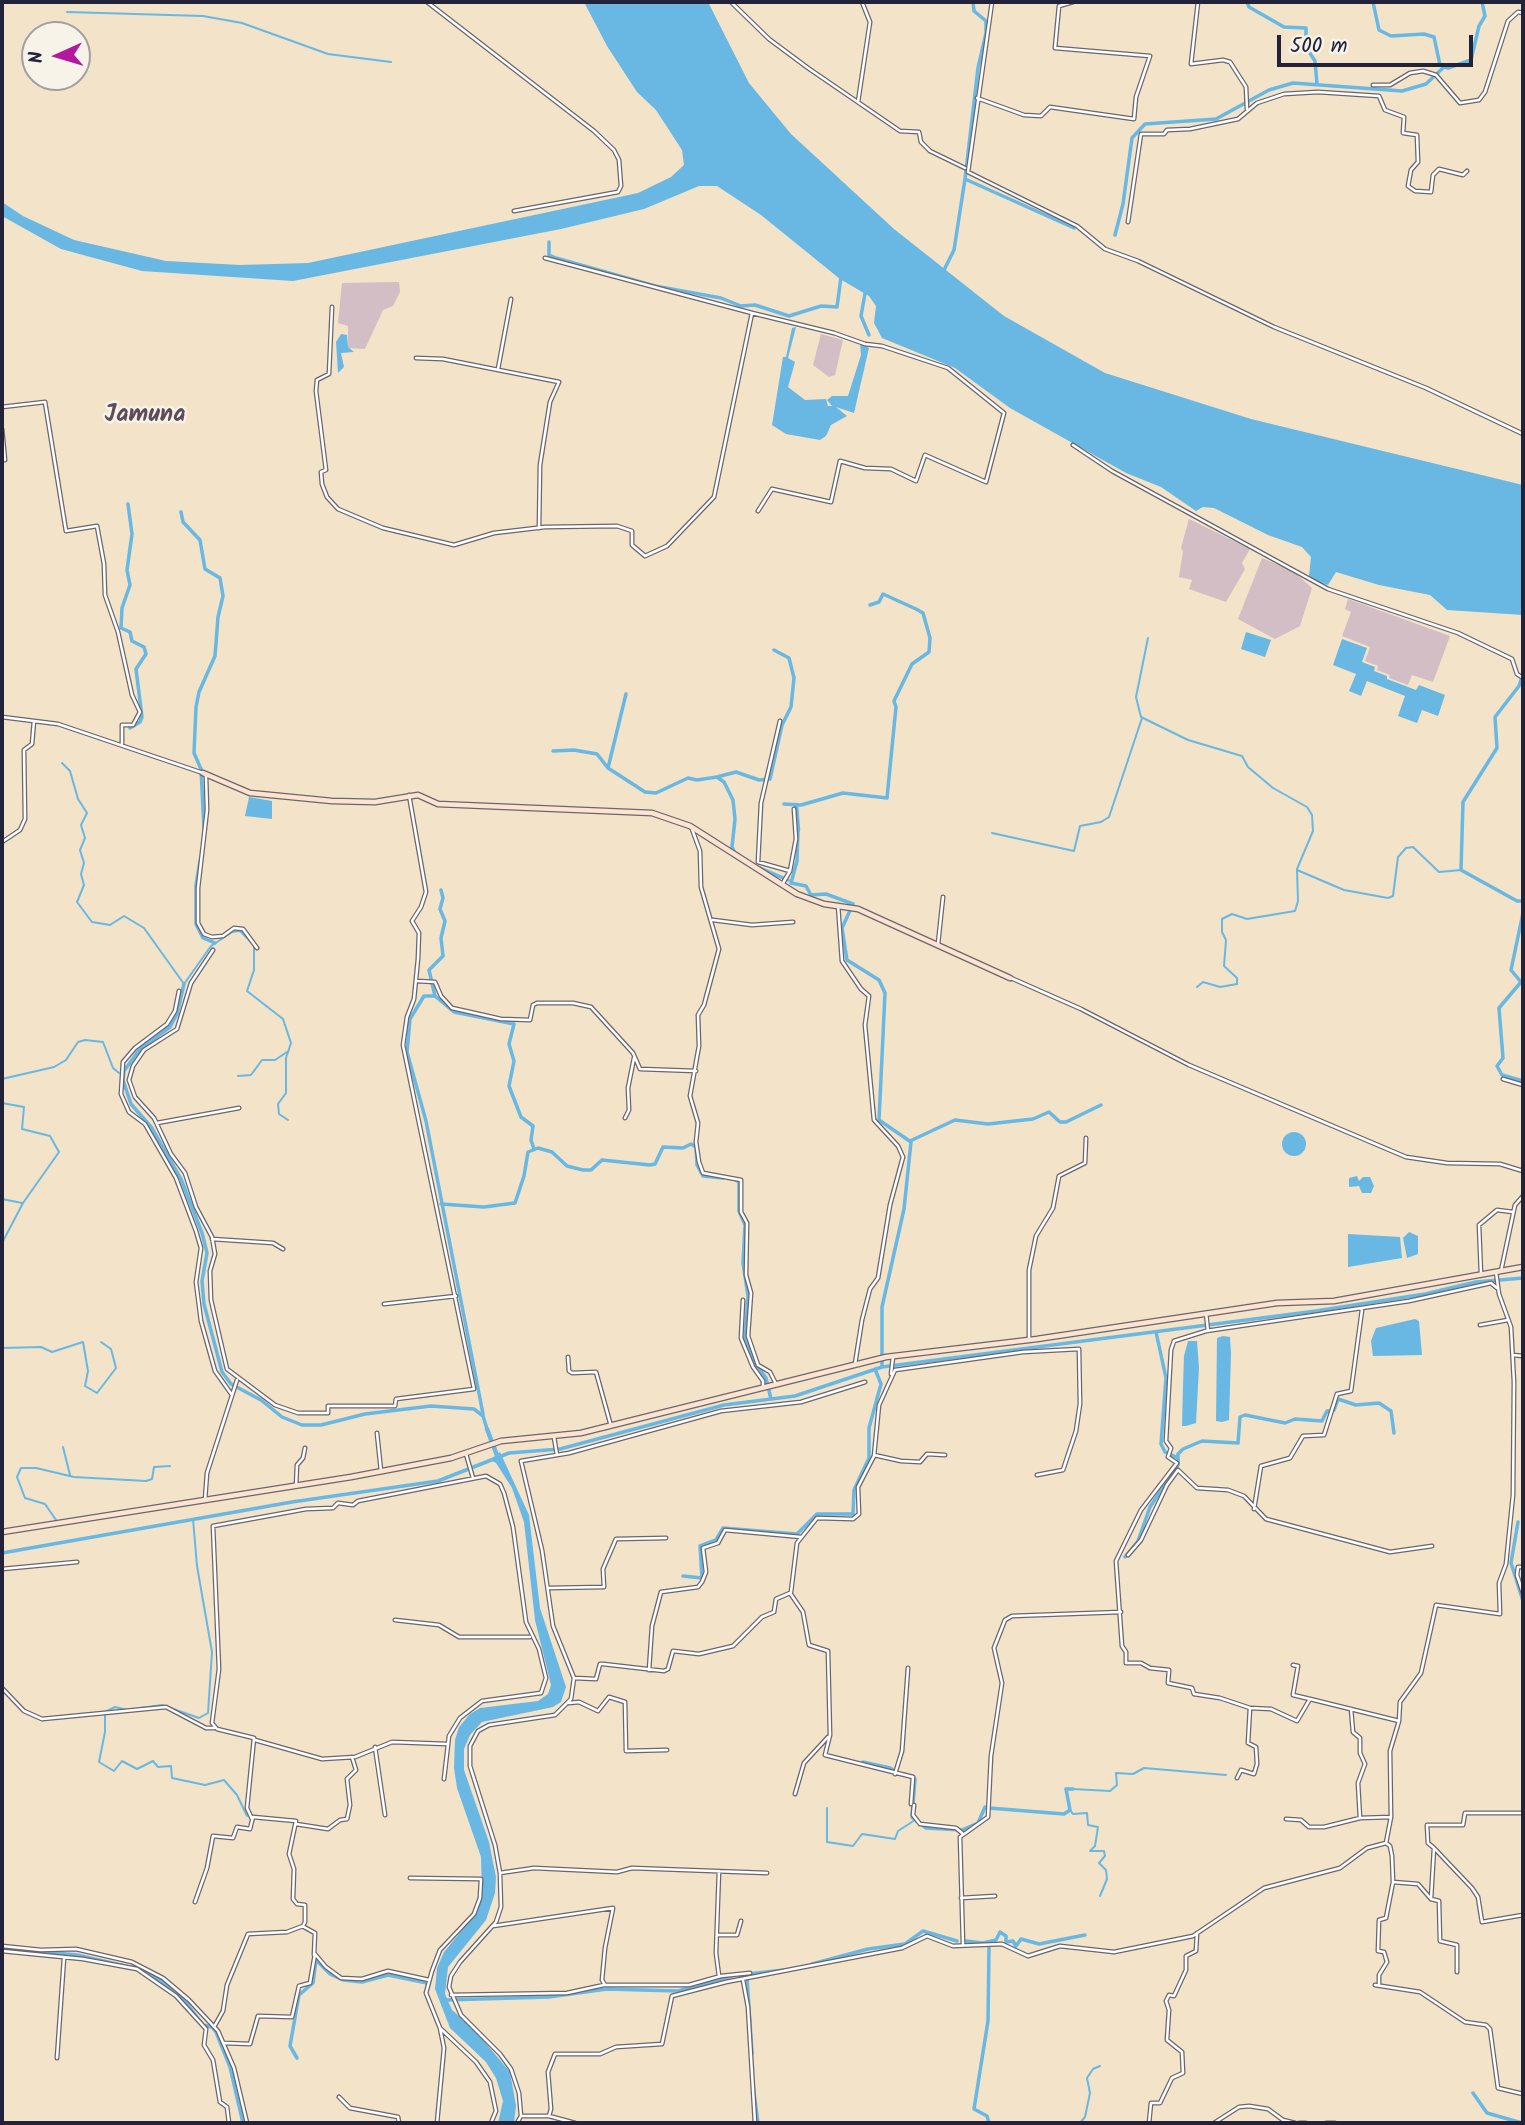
<!DOCTYPE html>
<style>
body{margin:0}
#map{position:relative;width:1525px;height:2125px;overflow:hidden;background:#f2e3c9;font-family:Kalam,sans-serif}
canvas{display:block}
.frame{position:absolute;inset:0;border:4px solid #22223b;pointer-events:none}
.north{position:absolute;left:21px;top:21px;width:70px;height:70px;box-sizing:border-box;background:#f7f3e8;border:2px solid #a29fa3;border-radius:50%;rotate:266deg;font-size:19px;font-weight:700;line-height:28px;text-align:center;color:#22223b}
.north::after{content:'';display:block;margin:auto;width:24px;height:32px;background:#b5179e;clip-path:polygon(50% 0,100% 100%,50% 72%,0 100%)}
.scale{position:absolute;left:1277px;top:35px;width:196px;height:32px;box-sizing:border-box;border:4px solid #22223b;border-top:0;padding-left:9px;font-size:21px;line-height:24px;white-space:nowrap;color:#22223b;-webkit-text-stroke:5px #f7f3e8;paint-order:stroke}
</style>
<div id="map">
<canvas width="1525" height="2125"></canvas>
<div class="frame"></div>
<div class="north">N</div>
<div class="scale">500 m</div>
</div>
<script>
const context = document.querySelector('canvas').getContext('2d');
context.lineJoin = 'round';
function fill(path, color) { context.fillStyle = color; context.fill(path, 'evenodd'); }
const shape = rows => new Path2D(rows.map(r => 'M' + r).join(''));
function trace(path, color, width, dash) { context.strokeStyle = color; context.lineWidth = width; context.lineCap = dash ? 'butt' : 'round'; context.setLineDash(dash || []); context.stroke(path); }
function write(font, color, halo, rows, align = 'center') {
  context.font = font + ' Kalam,sans-serif'; context.lineWidth = 5; context.setLineDash([]); context.textBaseline = 'middle'; context.strokeStyle = halo; context.fillStyle = color; for (const [text, x, y, turn = 0] of rows) {
    context.save(); context.translate(x, y); context.rotate((+turn || 0) * Math.PI / 180); context.textAlign = isNaN(turn) ? turn : align; if (halo) context.strokeText(text, 0, 0); context.fillText(text, 0, 0); context.restore();
  }
}
fill(shape([
 [399,282,400,292,393,306,383,310,365,349,348,348,348,326,338,323,342,283],
 [821,334,843,340,835,375,829,377,813,365],
 [1189,519,1250,549,1242,563,1245,569,1226,602,1189,589,1192,580,1179,577,1183,551,1181,548],
 [1262,558,1293,571,1312,588,1300,626,1275,639,1238,619],
 [1348,599,1450,636,1433,682,1412,675,1408,685,1389,678,1390,675,1377,670,1378,666,1365,661,1370,647,1342,636,1351,612,1345,609]
]), '#d2bec4');
fill(shape([
 [584,2,708,2,749,83,791,134,894,229,1004,316,1105,373,1251,419,1523,485,1523,615,1447,610,1430,595,1379,585,1336,572,1328,585,1317,582,1309,576,1311,557,1302,547,1268,535,1214,508,1203,507,1196,511,1161,487,1126,473,1010,408,955,368,882,338,874,323,876,306,869,296,840,279,761,215,717,186,699,186,644,209,561,229,293,281,142,271,61,249,2,216,2,202,23,216,74,240,166,261,240,265,308,263,638,193,671,177,684,165,682,150,656,110,637,92,607,46],
 [796,327,788,358,795,362,788,387,805,400,826,399,828,406,832,406,827,400,832,396,848,396,861,355,860,343,869,348,854,413,836,407,847,416,831,425,826,436,820,440,786,434,772,425,783,357,786,357,792,328],
 [341,334,347,335,348,347,354,352,341,353,344,367,338,373,336,342],
 [1246,632,1271,640,1265,657,1241,649],
 [1342,639,1367,648,1362,662,1375,667,1374,671,1387,676,1387,679,1416,690,1419,685,1445,695,1438,716,1422,710,1417,723,1398,716,1405,696,1367,681,1361,696,1349,691,1356,674,1333,665],
 [249,797,272,801,272,819,245,816],
 '1282 1144a12 12 0 1 1 24 0a12 12 0 1 1-24 0Z',
 [1357,1176,1359,1181,1363,1177,1370,1177,1374,1186,1371,1193,1362,1193,1359,1186,1349,1187,1349,1178],
 [1409,1232,1418,1236,1418,1254,1407,1258,1403,1238],
 [1348,1234,1400,1237,1402,1258,1348,1267],
 [1415,1319,1419,1321,1422,1355,1373,1356,1371,1341,1376,1328],
 [1223,1336,1230,1337,1231,1354,1229,1420,1222,1422,1216,1421,1217,1338],
 [1188,1341,1197,1341,1199,1368,1196,1423,1186,1426,1182,1426,1183,1386,1184,1356],
 [500,1452,529,1515,540,1608,566,1687,561,1702,553,1707,482,1722,470,1735,464,1749,464,1770,489,1842,496,1877,495,1893,486,1920,448,1967,445,1994,452,2010,473,2028,510,2072,516,2106,514,2123,498,2123,503,2101,496,2078,486,2062,450,2028,435,1989,437,1968,444,1952,473,1917,482,1894,481,1857,457,1788,454,1768,455,1740,459,1727,470,1714,480,1708,538,1701,548,1694,551,1685,535,1620,524,1522,512,1488,496,1463,490,1460]
]), '#68b8e3');
trace(shape([
 [67,12,203,16,242,23,328,54,391,62],
 [1148,638,1136,697,1141,717,1188,740,1242,756,1248,767,1273,788,1307,807,1312,815,1313,831,1297,869],
 [62,763,70,771,78,799,87,813,81,825,85,838,80,850,84,863,81,874,84,885,77,902,92,922,110,925,124,916,144,928,184,984,211,946,232,932,240,931,254,945,254,970,247,991,283,1019,291,1043,286,1058,286,1093,278,1104,279,1114,288,1120],
 [992,833,1074,851,1080,826,1101,822,1109,817,1142,718],
 [1197,987,1203,982,1220,987,1237,984,1237,978,1224,966,1226,940,1222,932,1222,919,1232,914,1247,919,1295,911,1298,901,1297,870,1344,890,1388,898,1393,896,1398,857,1406,848,1413,847,1439,872,1461,870],
 [238,1076,251,1075,262,1060,275,1060,287,1052],
 [2,1079,54,1067,66,1060,78,1042,85,1040,103,1042,113,1068,119,1073],
 [2,1103,24,1107,22,1129,50,1136,59,1152,23,1203,2,1243],
 [2,1199,22,1203],
 [2,1348,41,1347,52,1352,83,1342,88,1371,85,1386,97,1393,116,1368,111,1349,101,1342],
 [63,1447,70,1475],
 [56,1520,45,1504,25,1498,17,1477,21,1468,36,1468,74,1477,146,1481,152,1479,154,1467,170,1466],
 [140,1708,162,1705,199,1718,208,1713,212,1652,197,1566,193,1519],
 [127,1710,115,1707,105,1712,105,1732,99,1762,114,1771,122,1761,137,1769,153,1761,158,1767,171,1766,172,1778,205,1785,224,1780,237,1795,247,1816],
 [1073,1789,1110,1791,1117,1785,1116,1773,1133,1774,1144,1768,1226,1775],
 [827,1808,827,1842,853,1846,862,1834,895,1839,898,1831,915,1820],
 [1070,1810,1073,1814,1087,1813,1088,1825,1098,1827,1095,1846,1090,1851,1104,1851,1105,1856,1099,1863,1106,1870,1107,1879,1100,1896],
 [1080,2123,1085,2117,1090,2093,1087,2078,1093,2069,1100,2066]
]), '#68b8e3', 2);
trace(shape([
 [973,2,974,11,986,21,986,33,978,68,965,179,1074,228],
 [1247,2,1249,7,1284,27,1306,28,1306,47,1315,61,1317,84],
 [1373,2,1379,30,1391,36,1424,34,1434,37,1440,65,1448,68,1471,60,1479,26,1485,16,1482,2],
 [1115,235,1123,204,1132,138,1145,124,1216,119,1269,90,1293,83,1402,91,1426,84,1444,67],
 [549,242,549,255,556,258,655,286,721,298,741,306,755,305,789,316,821,306,837,307,841,277],
 [943,272,954,250,965,179],
 [866,288,861,316,869,335],
 [128,504,132,534,127,570,130,585,122,608,121,628,130,632,132,641,144,647,146,654,136,669,142,717,140,722,130,728],
 [181,512,183,522,200,540,205,569,220,578,223,596,218,617,215,656,199,692,196,707,194,753,201,769,204,829],
 [1523,674,1519,686,1495,717,1497,748,1463,802,1461,870,1517,901,1523,901],
 [553,751,574,750,597,754,608,768,626,694],
 [608,768,645,792,656,793,688,778,697,780,717,777,724,782,733,800,735,819,732,847,735,853],
 [717,777,736,772,759,780,770,779,782,725,791,707,794,678,789,658,774,650],
 [784,804,801,805,843,793,887,798,896,707,894,701,912,664,929,652,930,638,923,613,916,609,883,594,879,602,870,605],
 [798,830,797,861,791,883,806,886,811,895,826,894,853,904,842,928,847,960,879,980,885,993,879,1120,911,1142,904,1209,882,1307,882,1367],
 [200,861,196,885,196,924,203,938,215,943],
 [760,868,788,880],
 [1523,913,1511,970,1521,982,1499,1008,1503,1058,1497,1066,1502,1075,1523,1081],
 [184,984,177,1014,170,1027,139,1050,124,1071,123,1080,131,1104,152,1128,181,1179,202,1233,207,1253,202,1281,204,1304,222,1372,231,1384,261,1400,282,1417,302,1425,321,1425,365,1414,431,1406,474,1409,483,1416,487,1429],
 [435,996,429,970,443,956,441,938,445,921,440,909,443,898,441,890],
 [910,1141,955,1120,988,1124,1033,1119,1049,1112,1060,1122,1066,1122,1101,1105],
 [734,1179,739,1182,739,1211,745,1225,743,1263,748,1296,745,1338,755,1363,766,1378,771,1399],
 [441,1204,484,1207,515,1203,524,1176,528,1152,538,1148,552,1152,567,1166,583,1170,591,1170,602,1160,650,1165,655,1164,663,1147,683,1148,691,1144,696,1147,697,1165,703,1176,723,1178],
 [1156,1332,1166,1378,1161,1444,1165,1452,1178,1458],
 [1334,1410,1338,1399,1356,1405,1379,1403,1391,1411,1394,1433],
 [483,1414,426,1121,407,1052,410,1019,424,996,435,996,454,1012,514,1024,509,1044,514,1061,509,1086,521,1117,533,1126,531,1140,534,1149],
 [1518,1522,1511,1563,1523,1601],
 [2,1553,292,1502,438,1481,509,1453,560,1449,724,1405,795,1396,882,1367,1316,1311,1425,1294,1476,1282,1523,1278],
 [1125,1557,1138,1541,1150,1507,1178,1465,1178,1454,1183,1449,1202,1441,1238,1443,1240,1417,1245,1415,1285,1423,1295,1419,1322,1421,1327,1411,1333,1411],
 [683,1576,702,1578,700,1546,716,1540,723,1528,797,1534,817,1514,853,1514,854,1490,869,1458,869,1428,881,1384,875,1369],
 [863,1762,890,1768,897,1773],
 [905,1774,915,1779,912,1817,926,1828,962,1830,978,1823,985,1807],
 [989,1808,1064,1814,1070,1810,1066,1789,1073,1789],
 [966,1941,983,1943,996,1940,1000,1932,1006,1936,1006,1942,1013,1941,1016,1946,1021,1939,1039,1944,1085,1935],
 [2,1948,77,1955,147,1971,182,1997,203,2025,212,2027,216,2032,230,2067,243,2123],
 [812,1964,868,1949,905,1944,923,1931,957,1941],
 [739,1975,784,1970],
 [747,1977,752,2053],
 [445,2000,549,1997,607,1989,678,1991,732,1976],
 [297,2058,290,2046,299,1995,313,1983,316,1960,330,1974,343,1980,362,1982,388,1975,427,1983],
 [753,2085,758,2123],
 [1473,2093,1487,2113,1522,2123],
 [989,2123,987,2116,974,2109,988,2021,989,1948]
]), '#68b8e3', 3.5);
trace(shape([
 [796,805,798,830],
 [487,1429,498,1458]
]), '#68b8e3', 4.5);
const street = shape([
 [427,2,594,131,614,150,619,160,621,186,618,192,514,211],
 [731,2,769,39,808,68,900,131,919,132,921,142,930,151,965,168],
 [992,2,968,172,1077,226,1105,249,1138,261,1274,327,1426,388,1523,434],
 [1198,2,1191,64,1223,60,1230,62,1246,87,1247,109],
 [1373,85,1390,85,1410,73,1423,71,1436,75,1460,103,1479,100,1485,92,1508,21,1518,12,1523,13],
 [977,98,1024,115,1041,116,1050,107,1134,119,1136,97,1150,56,1055,48,1059,6,1073,2],
 [858,102,870,22,862,2],
 [1128,222,1141,134,1164,134,1167,130,1190,129,1238,119,1257,103,1284,94,1318,92,1379,96,1385,110,1404,117,1403,133,1417,135,1418,162,1411,170,1408,186,1415,191,1431,192,1433,175,1439,169,1463,175,1467,171],
 [332,307,329,374,317,380,316,391,326,470,321,472,322,484,327,497,338,509,383,528,454,545,494,533,545,527,617,526,632,531,632,545,645,556,667,546,714,497,752,313,545,258],
 [752,313,834,333,865,344,882,346,948,368,1004,413,986,482,925,455,916,481,891,469,865,468,840,461,831,502,772,489,758,511],
 [416,358,443,359,559,382,550,402,540,465,539,528],
 [498,369,511,299],
 [2,407,45,402,66,531,97,526,104,564,105,595,118,632,132,695,140,712,133,725,122,725,122,744],
 [2,429,5,460,2,460],
 [1073,445,1112,471,1328,589,1458,633,1512,659,1517,674,1523,678],
 [2,717,58,724,203,773],
 [780,721,761,803,758,862,790,871],
 [206,776,207,810,198,888,198,923,204,934,212,937,223,936,234,928,243,929,257,948],
 [692,829,700,851,701,887,719,949,704,1005,698,1015,699,1046,690,1096,698,1123,696,1142,699,1162,703,1173,741,1180,741,1212,747,1223,746,1275,751,1293,748,1336,758,1365,770,1372,776,1384],
 [2,842,20,830,25,819,24,750,32,744,34,721],
 [783,883,790,871,796,839,794,809],
 [838,905,842,961,861,989,869,996,865,1025,874,1120,898,1146,903,1157,890,1205,878,1278,870,1289,862,1320,855,1364],
 [713,920,752,925,793,922],
 [938,944,943,897],
 [213,950,191,983,177,1029,144,1050,133,1066,129,1080,135,1097,154,1118,171,1154,185,1173,196,1207,212,1237,215,1254,210,1271,211,1300,227,1369,275,1405,298,1413,328,1413,328,1406,395,1406,396,1399,474,1389,403,1045,407,1017,414,999,418,959,419,933,412,921,421,907,426,892,409,795],
 [1011,978,1081,1009,1189,1065,1406,1157,1447,1163,1500,1164,1523,1171],
 [417,981,435,982,441,996,452,1008,501,1019,530,1020,533,1005,537,1003,573,1003,591,1007,633,1053,640,1069,696,1071],
 [179,991,175,1011,167,1024,135,1048,123,1062,121,1094,129,1112,145,1124,176,1178,196,1231,201,1248,196,1282,201,1321,215,1371,232,1395],
 [1503,1079,1523,1085],
 [625,1118,629,1110,628,1088,634,1058],
 [157,1123,239,1108],
 [212,1239,273,1243,283,1249],
 [1501,1271,1515,1205,1523,1196],
 [1481,1274,1479,1225,1497,1210,1513,1212],
 [743,1300,741,1338,753,1367,763,1381,763,1387],
 [384,1304,456,1296],
 [1206,1313,1208,1331],
 [1480,1325,1508,1320],
 [1029,1340,1029,1270,1036,1236,1053,1208,1059,1176,1085,1163,1086,1138],
 [1513,1355,1523,1356],
 [568,1357,569,1371,572,1373,596,1372,611,1426],
 [891,1374,893,1357],
 [865,1382,801,1402,721,1411,569,1453,521,1461,542,1550,553,1626,574,1678,596,1679,600,1664,603,1664,664,1671,668,1669,673,1651,699,1654,733,1646,762,1617,774,1612,776,1599,790,1593,803,1612,809,1645,828,1651,830,1735,825,1755,913,1777,911,1804],
 [377,1433,381,1471],
 [554,1437,557,1455],
 [466,1454,473,1478],
 [874,1455,901,1461,920,1462,927,1454,945,1455],
 [296,1486,297,1465,303,1458,305,1448],
 [205,1500,207,1473,237,1380],
 [1254,1509,1261,1466,1290,1458,1303,1436,1324,1435,1337,1394,1351,1391,1362,1310],
 [1128,1555,1141,1540,1167,1485,1178,1470,1197,1488,1228,1490,1244,1496,1266,1519,1390,1552,1432,1546],
 [1523,1567,1518,1567,1517,1575,1523,1593],
 [2,1569,77,1562],
 [548,1588,604,1587,603,1569,616,1539,666,1538],
 [791,1592,797,1543,817,1518,853,1519,859,1514,858,1487,874,1456,879,1405,895,1370,1023,1352,1079,1349,1080,1404,1076,1431,1063,1470,1037,1475],
 [395,1620,439,1625,459,1637,530,1637],
 [1293,1665,1298,1666,1293,1695,1310,1699],
 [649,1670,652,1626,661,1592,698,1587,702,1582,706,1572,703,1548,718,1543,725,1530,801,1537],
 [2,1688,24,1711,42,1719,166,1707,206,1728,214,1728],
 [569,1703,579,1702,598,1711,609,1697,625,1702,626,1751,667,1750],
 [1250,1708,1220,1698,1194,1694,1192,1688,1168,1683,1169,1670,1150,1668,1141,1663,1126,1663,1126,1652,1122,1646,1116,1561,1141,1510,1177,1463,1168,1457,1171,1448,1166,1441,1171,1350,1174,1341,1206,1331,1409,1301,1482,1285,1491,1283,1497,1288],
 [1351,1709,1353,1732,1360,1738,1360,1753,1365,1764,1358,1783,1360,1818],
 [255,1740,322,1759,355,1757,392,1742,447,1744],
 [375,1747,385,1815],
 [895,1774,902,1751,908,1668],
 [1237,1778,1241,1770,1254,1774,1257,1764,1256,1747,1248,1743,1250,1708,1271,1709,1297,1721,1310,1699,1399,1721],
 [795,1794,804,1763,828,1737],
 [914,1805,913,1815,920,1824,956,1828,962,1833],
 [252,1819,247,1808,254,1738,217,1729,212,1723,219,1669,213,1526,306,1509,333,1508,338,1503,353,1505,358,1501,486,1476,500,1484,504,1493,513,1527,526,1622,539,1649,546,1678,541,1693,482,1701,460,1718,449,1736,444,1779],
 [1286,1819,1301,1820,1309,1827,1324,1827,1360,1818,1391,1817],
 [296,1824,328,1829,340,1820,347,1819,350,1805,347,1779,356,1770,352,1757],
 [1434,1848,1428,1843,1427,1825,1463,1825,1465,1813,1523,1813],
 [719,1871,716,1953,719,1976],
 [500,1873,495,1845,470,1766,470,1746,478,1731,489,1725,555,1715,571,1699,574,1678],
 [410,1878,481,1879,480,1898,474,1914,440,1950,432,1971,426,1993,440,2028],
 [1393,1882,1418,1884,1431,1899,1434,1848,1472,1888,1478,1897,1482,1922,1523,1915],
 [961,1898,995,1896],
 [1431,1899,1439,1901,1440,1941,1457,1945,1457,1972],
 [195,1902,207,1868,213,1836,233,1838,237,1827,250,1829,253,1817,296,1821,289,1854,294,1869,293,1899,297,1904,305,1905,305,1922,303,1926,287,1932,248,1934,227,1985,223,2011,214,2027],
 [493,1926,613,1908,605,1948,602,1980,605,1985,689,1985,721,1976,750,1973],
 [304,1927,315,1933,314,1955],
 [717,1935,737,1935,741,1921],
 [963,1944,960,1837,988,1817,991,1756,1002,1683,994,1648,1005,1620,1012,1616,1121,1612],
 [2,1946,41,1950,76,1949,132,1962,163,1978,189,2000,218,2031,234,2068,247,2123],
 [2,1951,83,1959,137,1969,176,1996,206,2029,204,2045,213,2060,220,2102,227,2107,229,2123],
 [743,1980,748,2007,755,2123],
 [1375,1985,1420,1992,1465,2022,1486,2025,1490,2029,1498,2088,1523,2094],
 [1379,1985,1379,1975,1387,1962,1384,1952,1378,1951,1379,1920,1386,1918,1393,1882,1392,1856,1390,1846,1386,1843],
 [451,1995,567,1993,604,1985],
 [224,2043,250,2044,258,2016,292,2017,299,1986,310,1983,315,1954,326,1967,341,1978,362,1979,388,1971,429,1980],
 [57,2058,64,1958],
 [339,2097,350,2108,398,2117,399,2123],
 [521,2116,519,2093,511,2069,500,2054,461,2015,449,1987,451,1976,460,1962,496,1922,501,1907,500,1873,534,1868,617,1872,632,1868,767,1873],
 [549,2116,575,2123],
 [437,2123,444,2048,440,2028,476,2062,490,2082,496,2111,491,2123],
 [517,2123,521,2116,549,2116,551,2109,548,2072,555,2054,600,2054,616,2047,662,2044,672,1996,726,1982,902,1948,927,1936,953,1946,1002,1944,1028,1956,1060,1946,1114,1952,1193,1936,1264,1888,1340,1868,1367,1848,1386,1843,1391,1817,1390,1751,1399,1721,1400,1702,1421,1673,1436,1605,1500,1614,1499,1583,1506,1564,1513,1495,1514,1382,1511,1327,1499,1294,1496,1272],
 [1149,2123,1151,2103,1160,2103,1172,2078,1183,2073,1182,2052,1167,2040,1169,2010,1166,2001,1169,1995,1174,1996,1186,1970,1186,1956,1196,1951,1197,1933],
 [1214,2123,1239,2107,1249,2106,1268,2109,1283,2120,1295,2123],
 [1299,2123,1306,2123],
 [1326,2123,1335,2123]
]);
const secondary = shape([
 [203,773,250,793,332,801,375,802,418,795,438,804,652,813,690,826,797,894,824,904,858,909,1010,978],
 [2,1532,351,1477,451,1458,501,1441,581,1433,886,1357,1037,1339,1277,1303,1334,1301,1523,1267]
]);
trace(street, '#6b666d', 5);
trace(secondary, '#6b666d', 7);
trace(street, '#fff', 2.5);
trace(secondary, '#fde4d1', 4.5);
write('bold 24px', '#5e4d59', '#f7f3e8', [
 ["Jamuna",145,417]
]);
</script>
